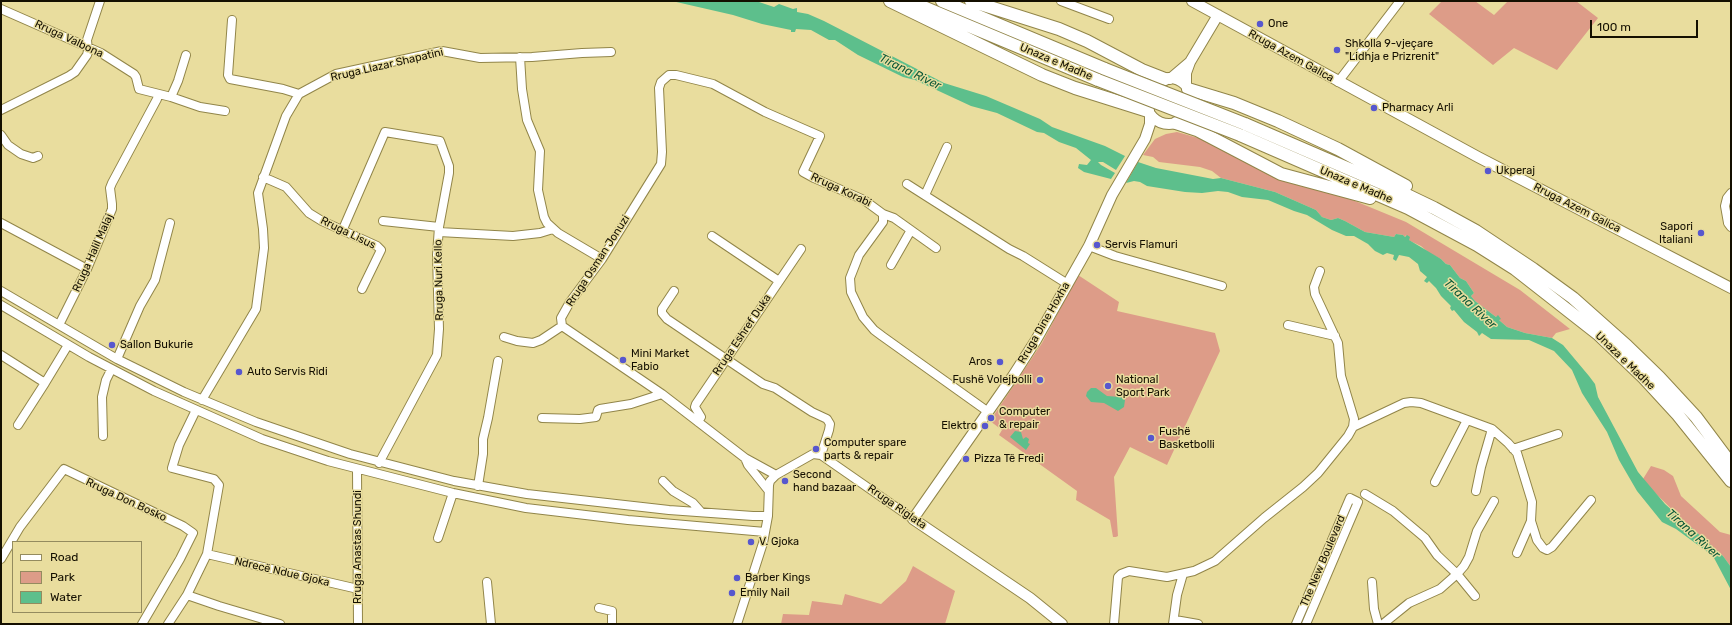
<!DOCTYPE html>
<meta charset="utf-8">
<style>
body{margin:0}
#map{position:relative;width:1732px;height:625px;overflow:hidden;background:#e9dd9e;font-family:Rubik,sans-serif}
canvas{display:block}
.frame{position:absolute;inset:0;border:2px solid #140f00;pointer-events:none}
.legend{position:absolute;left:12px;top:541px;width:130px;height:72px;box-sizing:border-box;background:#e9dd9e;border:1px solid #948b5f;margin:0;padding:5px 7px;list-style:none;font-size:12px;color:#140f00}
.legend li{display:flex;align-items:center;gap:8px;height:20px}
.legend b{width:20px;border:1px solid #948b5f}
.scale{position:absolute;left:1590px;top:20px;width:108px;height:18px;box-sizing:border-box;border:2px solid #140f00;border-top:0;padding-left:5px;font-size:12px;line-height:14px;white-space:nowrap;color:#140f00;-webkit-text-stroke:3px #e9dd9e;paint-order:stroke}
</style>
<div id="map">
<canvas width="1732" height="625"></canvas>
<div class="frame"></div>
<ul class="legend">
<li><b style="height:5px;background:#fff"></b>Road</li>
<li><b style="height:11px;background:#dd9c88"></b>Park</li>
<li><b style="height:11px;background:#5dbf8c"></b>Water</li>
</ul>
<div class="scale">100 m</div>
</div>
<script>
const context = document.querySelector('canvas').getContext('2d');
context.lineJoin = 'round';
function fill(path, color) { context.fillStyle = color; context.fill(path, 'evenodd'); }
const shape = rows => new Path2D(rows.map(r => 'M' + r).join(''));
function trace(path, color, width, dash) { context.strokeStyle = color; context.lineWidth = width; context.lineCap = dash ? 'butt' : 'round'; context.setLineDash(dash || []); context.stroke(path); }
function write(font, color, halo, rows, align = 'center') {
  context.font = font + ' Rubik,sans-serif'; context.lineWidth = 3; context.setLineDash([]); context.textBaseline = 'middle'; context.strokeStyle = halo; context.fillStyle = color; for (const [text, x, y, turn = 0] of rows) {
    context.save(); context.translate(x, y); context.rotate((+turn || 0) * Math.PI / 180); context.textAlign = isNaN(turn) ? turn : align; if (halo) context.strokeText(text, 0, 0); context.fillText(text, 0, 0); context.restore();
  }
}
fill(shape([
 [1442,1,1475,1,1494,15,1508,1,1576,1,1598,18,1557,70,1514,48,1493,65,1429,14],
 [1177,132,1202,139,1279,179,1301,186,1338,194,1406,222,1520,290,1570,329,1556,333,1552,338,1525,333,1507,327,1499,320,1498,316,1496,317,1475,301,1471,296,1474,293,1466,281,1460,278,1450,265,1446,264,1441,259,1429,253,1421,246,1408,240,1406,235,1405,237,1403,235,1396,234,1394,237,1365,232,1345,221,1338,218,1331,220,1322,217,1316,210,1275,192,1221,178,1212,171,1200,167,1159,162,1153,157,1143,155,1155,139,1166,134],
 [1078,275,1119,302,1117,311,1215,333,1220,351,1167,465,1130,447,1114,477,1118,536,1116,537,1113,537,1110,520,1076,500,1077,491,999,435,1002,430,990,421,1042,343],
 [1651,466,1664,470,1673,476,1681,496,1720,532,1731,535,1731,567,1723,556,1685,522,1650,488,1643,479],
 [913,566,955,591,945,624,781,624,783,614,809,615,812,601,842,605,845,594,881,604,906,581]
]), '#dd9c88');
fill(shape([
 [672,1,756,1,774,7,779,4,793,9,797,8,797,12,808,14,824,21,944,83,986,96,1040,119,1052,127,1105,146,1125,156,1116,170,1103,162,1098,162,1101,165,1115,173,1111,179,1084,172,1078,168,1079,164,1087,165,1091,160,1076,148,1059,142,1044,133,1037,132,997,113,971,106,915,80,903,77,858,55,835,40,829,40,811,30,796,29,795,32,791,32,791,30,762,24,733,15],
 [1138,162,1156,168,1213,179,1221,178,1275,192,1316,210,1322,217,1331,220,1338,218,1345,221,1365,232,1394,237,1396,234,1403,235,1405,237,1407,235,1410,237,1409,240,1441,259,1446,264,1450,265,1460,278,1466,281,1474,293,1471,296,1475,301,1496,317,1498,315,1501,319,1499,320,1507,327,1525,333,1552,338,1563,345,1589,376,1595,384,1598,397,1638,472,1665,504,1723,556,1731,567,1731,590,1713,556,1676,529,1662,522,1637,491,1619,460,1607,432,1582,393,1572,370,1554,351,1529,340,1491,339,1482,333,1479,336,1477,332,1464,322,1454,310,1452,311,1450,308,1451,306,1441,296,1436,288,1429,281,1427,283,1424,281,1427,277,1420,271,1418,264,1409,257,1399,255,1396,261,1393,259,1394,255,1387,253,1383,255,1375,251,1368,244,1354,236,1346,236,1332,230,1307,215,1294,211,1268,200,1242,197,1228,192,1218,191,1202,193,1185,192,1147,186,1140,182,1134,181,1126,183],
 [1091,388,1096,388,1107,396,1121,397,1125,400,1124,407,1118,411,1104,403,1091,402,1086,396,1087,392],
 [1015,431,1021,432,1023,439,1026,437,1029,439,1028,443,1030,444,1026,450,1010,437]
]), '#5dbf8c');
const minor = shape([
 [1061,1,1109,19],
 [1,9,101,53,134,74,136,77,139,89,171,97,200,107,225,111],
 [232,20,228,75,230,79,283,89,299,94],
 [520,57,522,89,527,120,540,151,538,190,544,217,547,223,558,233,602,259],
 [1338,82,1400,1],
 [171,97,178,81,186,55],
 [1,110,69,76,75,72,87,55,88,51,87,40,100,1],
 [1,135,8,145,21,154,33,158,38,156],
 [263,177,286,187,309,213,322,221,377,246,381,250,362,289],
 [907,184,1009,249,1023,256,1066,283],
 [1731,193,1727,198,1725,206,1728,223,1731,227],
 [925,195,947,147],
 [883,214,894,218,936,248],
 [383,221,439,227],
 [1,223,87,269],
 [343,229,385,132,440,141,449,166,449,173,439,227,437,255,439,329,437,355,379,463],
 [439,232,513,236,540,233,553,229],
 [712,236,779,281],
 [1089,246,1115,256,1222,286],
 [891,265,911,230],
 [1,291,117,359,184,392,256,422,350,454,454,481,527,494,669,510,753,516,768,516],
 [674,291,662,309,662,313,667,319,763,384,775,388,812,412,827,419,830,424,829,430,821,455],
 [1,305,89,357,154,391,262,439,328,461,453,493,526,508,628,520,765,532],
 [59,325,87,269,112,209,112,204,110,188,112,183,157,99,158,94],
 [1288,325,1335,336],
 [504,337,517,341,533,343,541,340,562,326],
 [1,355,45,383,68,345],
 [117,359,140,306,155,280,170,223],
 [202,400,256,309,264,248,263,229,258,193,286,116,299,94,336,74,442,51,480,58,532,57,582,53,611,52],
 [542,418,580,419,596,417,598,410,600,409,631,404,662,394],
 [698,422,701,417,695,407,696,404,801,249],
 [18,425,45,383],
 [1353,427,1404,403,1411,402,1421,403,1492,429,1508,443,1517,453,1532,502,1531,521,1537,540,1543,548,1547,550,1552,547,1591,500],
 [103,436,102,397,106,380,111,370],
 [1513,449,1558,434],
 [745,458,748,465,768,490],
 [357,469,358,624],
 [776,475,745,458,662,394,562,326,561,318,570,302,602,259,661,164,662,152,659,88,661,82,669,75,676,75,713,84,765,112,820,136,803,172,814,178,864,200,883,214,883,222,859,255,850,278,851,292,863,317,874,330,882,336,987,411],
 [663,481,673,491,693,503,701,512],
 [1435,482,1467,420],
 [478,486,483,454,483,439,488,418,498,361],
 [1476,491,1481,467,1492,429],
 [1365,494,1393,511,1425,538,1437,555,1457,574,1440,589,1409,603,1383,624],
 [438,538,453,493],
 [1517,553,1531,521],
 [207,554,358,589],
 [1,559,20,527,64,469,183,526,193,533,180,559,142,624],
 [487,582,491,624],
 [1372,582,1374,609,1378,624],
 [187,595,219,606,280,624],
 [1475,596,1457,574,1464,566,1469,557,1477,531,1494,501],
 [599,608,612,611,612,624],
 [1175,620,1198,624],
 [168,624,187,595,207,554,219,485,214,479,172,468,179,445,196,410],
 [737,624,763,543,768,516,769,485,770,481,776,475,813,454,821,455,913,519],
 [1114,624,1118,577,1121,574,1129,571,1167,577,1194,571,1215,561,1264,518,1303,487,1318,473,1348,436,1353,427,1354,419,1341,376,1338,343,1315,294,1314,287,1320,271],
 [1173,624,1177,595,1183,574],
 [1296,624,1350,498,1358,502,1306,624]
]);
const major = shape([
 [1192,1,1478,157,1731,288],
 [1190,62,1218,15],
 '1146 101a23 23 0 1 1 46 0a23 23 0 1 1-46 0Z',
 [1170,79,1190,62,1186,73,1186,86],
 [1062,624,1030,598,913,519,1013,376,1036,340,1089,246,1112,195,1145,139,1150,124,1150,114]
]);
const highway = shape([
 [890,1,1042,75,1075,88,1148,111],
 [909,1,1098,80],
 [942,1,1105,69],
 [971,1,1059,29,1087,41,1142,70,1165,79],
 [1188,89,1234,103,1278,121,1338,149,1406,186],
 [1176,123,1197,130,1281,174,1370,198],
 [1245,124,1384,184,1434,208,1476,231,1533,269,1573,298,1627,346,1659,377,1696,417,1731,464],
 [1240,135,1408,208,1477,245,1515,269,1598,334,1644,378,1678,415,1731,481]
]);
trace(minor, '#918549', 10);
trace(major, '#918549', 12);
trace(highway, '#918549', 14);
trace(minor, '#fff', 8);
trace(major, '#fff', 10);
trace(highway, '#fff', 12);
const highwayBridge = shape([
 [1105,69,1245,124],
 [1098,80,1240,135]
]);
trace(highwayBridge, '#918549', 14, []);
trace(highwayBridge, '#fff', 12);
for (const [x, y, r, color] of [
 [1260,24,4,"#5757ce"],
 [1337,50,4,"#5757ce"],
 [1374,108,4,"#5757ce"],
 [1488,171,4,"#5757ce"],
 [1701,233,4,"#5757ce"],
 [1097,245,4,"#5757ce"],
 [112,345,4,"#5757ce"],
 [623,360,4,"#5757ce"],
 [1000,362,4,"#5757ce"],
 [239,372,4,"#5757ce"],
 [1040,380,4,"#5757ce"],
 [1108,386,4,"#5757ce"],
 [991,418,4,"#5757ce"],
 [985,426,4,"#5757ce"],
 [1151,438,4,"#5757ce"],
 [816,449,4,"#5757ce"],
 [966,459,4,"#5757ce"],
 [785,481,4,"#5757ce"],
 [751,542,4,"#5757ce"],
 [737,578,4,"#5757ce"],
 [732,593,4,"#5757ce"]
]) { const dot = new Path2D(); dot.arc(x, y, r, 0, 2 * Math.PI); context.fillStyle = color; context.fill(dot); trace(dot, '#e9dd9e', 1.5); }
write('11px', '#140f00', '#e9dd9e', [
 ["One",1268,24],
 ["Shkolla 9-vjeçare",1345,44],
 ["\"Lidhja e Prizrenit\"",1345,57],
 ["Pharmacy Arli",1382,108],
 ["Ukperaj",1496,171],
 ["Sapori",1693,227,"right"],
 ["Italiani",1693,240,"right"],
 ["Servis Flamuri",1105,245],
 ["Sallon Bukurie",120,345],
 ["Mini Market",631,354],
 ["Fabio",631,367],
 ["Aros",992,362,"right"],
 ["Auto Servis Ridi",247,372],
 ["Fushë Volejbolli",1032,380,"right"],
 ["National",1116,380],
 ["Sport Park",1116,393],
 ["Computer",999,412],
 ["& repair",999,425],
 ["Elektro",977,426,"right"],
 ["Fushë",1159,432],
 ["Basketbolli",1159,445],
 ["Computer spare",824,443],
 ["parts & repair",824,456],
 ["Pizza Të Fredi",974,459],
 ["Second",793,475],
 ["hand bazaar",793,488],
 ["V. Gjoka",759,542],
 ["Barber Kings",745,578],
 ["Emily Nail",740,593]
], 'left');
write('11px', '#140f00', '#e9dd9e', [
 ["Rruga Valbona",69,39,25],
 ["Rruga Azem Galica",1291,56,29],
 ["Unaza e Madhe",1056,62,23],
 ["Rruga Llazar Shapatini",387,65,-13],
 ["Unaza e Madhe",1356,185,23],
 ["Rruga Korabi",841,190,25],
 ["Rruga Azem Galica",1577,208,27],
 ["Rruga Lisus",348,233,26],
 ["Rruga Halil Malaj",93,253,-66],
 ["Rruga Osman Jonuzi",598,261,-57],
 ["Rruga Nuri Kello",439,280,-91],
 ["Rruga Dine Hoxha",1044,323,-60],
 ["Rruga Eshref Duka",742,335,-56],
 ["Unaza e Madhe",1625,361,44],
 ["Rruga Don Bosko",126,500,25],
 ["Rruga Riglata",897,507,35],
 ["Rruga Anastas Shundi",358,547,-90],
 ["The New Boulevard",1323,561,-67],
 ["Ndrecë Ndue Gjoka",282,572,13]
]);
write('italic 12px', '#0c5938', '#e9dd9e', [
 ["Tirana River",910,72,26],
 ["Tirana River",1470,304,43],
 ["Tirana River",1693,534,42]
]);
</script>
